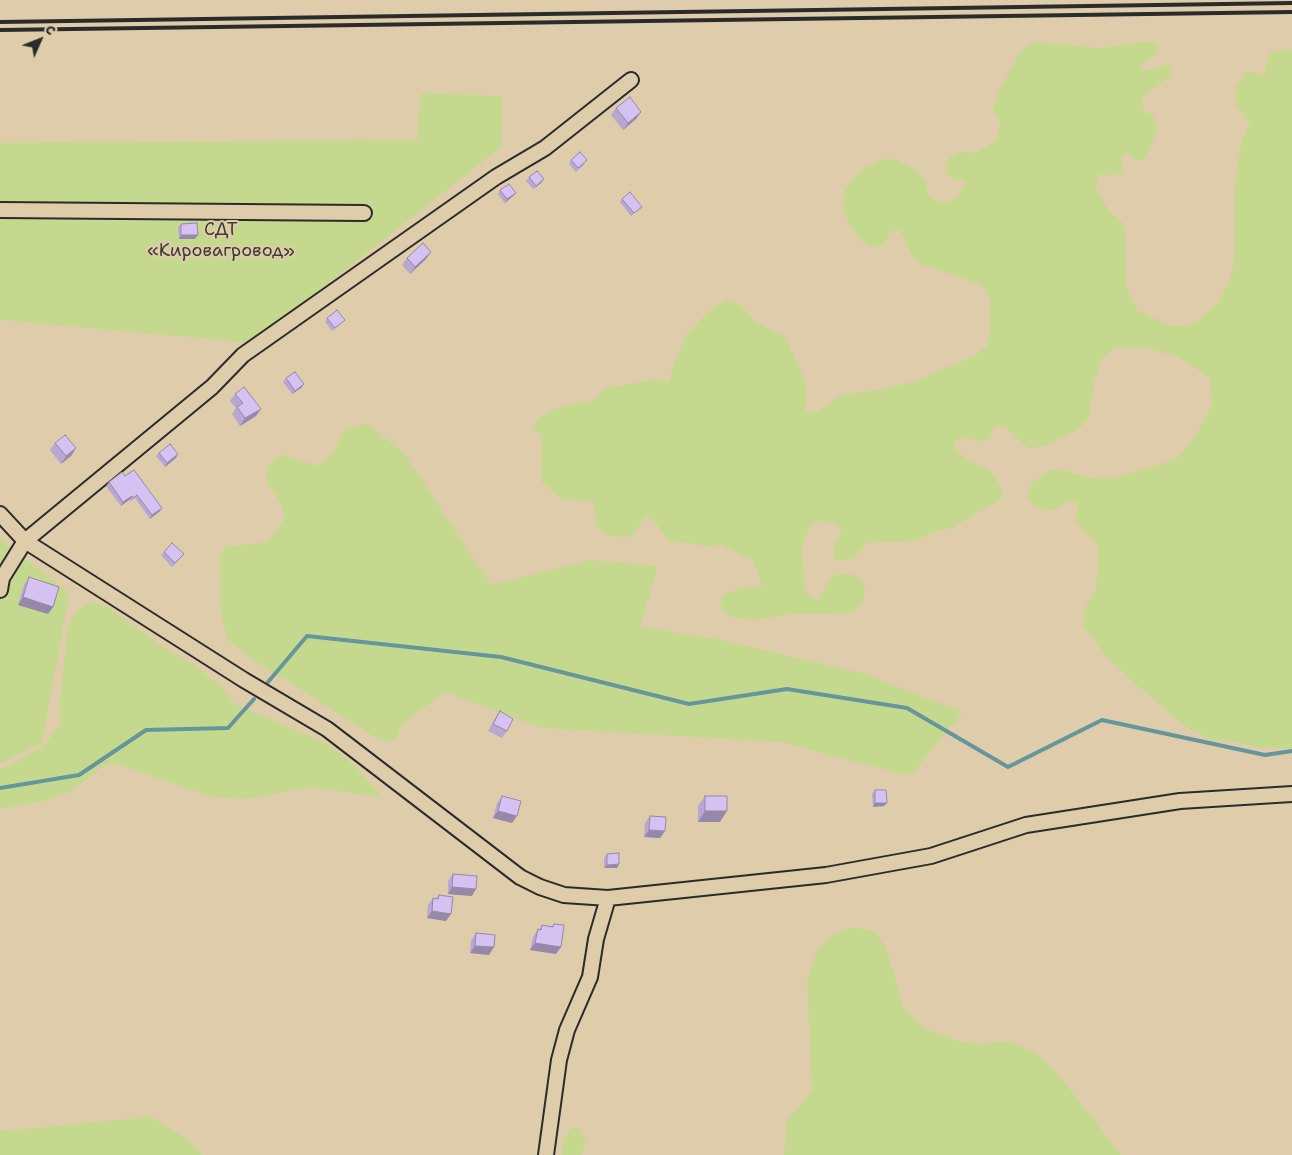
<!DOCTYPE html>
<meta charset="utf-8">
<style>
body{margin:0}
#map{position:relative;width:1292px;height:1155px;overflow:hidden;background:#dfccaa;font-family:"Shantell Sans",sans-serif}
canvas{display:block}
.north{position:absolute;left:15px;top:15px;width:50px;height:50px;-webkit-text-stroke:4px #dfccaa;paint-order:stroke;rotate:46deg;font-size:14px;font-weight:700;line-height:20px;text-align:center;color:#2b2b2b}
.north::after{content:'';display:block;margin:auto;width:18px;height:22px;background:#2b2b2b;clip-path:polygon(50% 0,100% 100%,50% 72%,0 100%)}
</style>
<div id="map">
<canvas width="1292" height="1155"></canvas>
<div class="north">С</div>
</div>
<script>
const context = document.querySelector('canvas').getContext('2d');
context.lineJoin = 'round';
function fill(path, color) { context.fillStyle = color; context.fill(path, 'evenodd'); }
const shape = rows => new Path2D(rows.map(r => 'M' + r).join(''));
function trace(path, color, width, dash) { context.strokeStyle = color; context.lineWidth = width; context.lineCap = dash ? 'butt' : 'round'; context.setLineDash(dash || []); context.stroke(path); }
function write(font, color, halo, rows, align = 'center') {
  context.font = font + ' "Shantell Sans",sans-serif'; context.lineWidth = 4; context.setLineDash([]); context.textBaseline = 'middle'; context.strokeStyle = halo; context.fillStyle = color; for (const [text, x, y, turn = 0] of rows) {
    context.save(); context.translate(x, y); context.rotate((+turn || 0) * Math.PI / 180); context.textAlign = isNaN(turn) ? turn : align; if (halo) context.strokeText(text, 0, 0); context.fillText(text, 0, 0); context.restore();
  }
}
fill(shape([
 [1149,41,1159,44,1156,55,1142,64,1140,69,1145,71,1168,64,1172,68,1168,78,1158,85,1144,96,1142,103,1144,111,1153,115,1156,125,1156,134,1143,161,1136,160,1126,153,1121,156,1122,172,1111,176,1100,174,1095,186,1109,211,1123,223,1126,242,1125,273,1128,292,1138,311,1171,326,1189,325,1202,317,1218,303,1231,277,1235,249,1235,185,1241,143,1250,123,1236,104,1236,87,1247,70,1263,76,1270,53,1285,49,1292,50,1292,748,1260,748,1233,741,1213,740,1186,727,1140,688,1106,656,1084,627,1084,609,1096,590,1098,556,1096,541,1084,530,1075,519,1078,503,1069,501,1052,511,1032,506,1027,496,1032,483,1051,470,1062,470,1093,478,1112,478,1149,468,1177,458,1195,437,1212,405,1210,378,1178,357,1147,348,1114,348,1100,360,1093,388,1089,418,1080,428,1052,444,1029,449,1004,426,995,426,989,439,982,441,963,438,955,440,954,444,957,450,967,460,991,471,1002,490,1001,499,951,529,935,531,915,541,874,542,866,544,856,556,846,560,833,558,835,543,842,529,835,523,822,520,811,526,804,540,802,552,805,592,818,602,829,579,841,573,861,577,865,586,864,601,853,613,790,614,754,620,733,618,723,611,720,601,724,594,745,587,762,587,758,573,752,557,745,557,719,544,708,547,692,543,669,542,657,524,648,517,644,517,632,537,609,536,597,528,593,501,564,500,541,482,542,438,534,427,538,418,554,409,578,403,595,401,605,388,653,380,670,382,672,369,686,335,711,309,727,300,741,305,751,317,763,326,785,337,804,378,807,392,805,411,817,412,840,396,853,393,881,390,919,380,978,354,988,344,990,332,989,321,991,298,983,287,963,278,921,264,912,255,905,240,899,230,892,230,884,244,874,248,860,240,848,222,843,205,845,190,853,179,868,167,883,159,895,159,918,171,927,183,927,193,934,200,948,203,958,196,967,180,958,180,944,173,950,157,958,152,976,153,998,139,1000,121,993,110,998,94,1019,53,1035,42,1103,48],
 [421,93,503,96,501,147,253,343,0,320,0,143,417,140],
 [367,423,404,453,491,585,591,560,658,566,640,627,717,639,865,674,963,712,910,776,780,742,542,728,445,692,401,725,396,741,380,740,252,659,227,639,220,606,221,578,219,557,226,546,257,544,269,540,285,518,280,502,266,481,268,465,282,454,317,466,333,454,342,432],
 [0,538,69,593,42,743,0,764],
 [90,602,106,606,166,649,195,665,219,685,235,704,330,745,354,766,377,790,380,797,311,787,249,799,213,797,116,764,104,766,69,792,48,800,0,809,0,769,11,765,44,746,61,724,60,703,67,630,74,613],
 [851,927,875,931,886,948,904,1009,925,1029,960,1042,983,1044,1007,1041,1038,1054,1061,1078,1121,1155,784,1155,787,1121,812,1091,807,979,817,950,831,936],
 [151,1117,184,1137,202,1155,0,1155,0,1131],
 [573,1128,579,1128,582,1133,586,1142,581,1155,562,1155,563,1143,568,1132]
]), '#c5d98e');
trace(shape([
 [268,682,307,636,501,657,689,704,787,689,907,708,1008,767,1102,720,1265,755,1292,751],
 [0,788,79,775,146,730,228,728,254,699]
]), '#65969c', 4);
const minor = shape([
 [0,210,364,213],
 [0,514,25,541,244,680,327,729,520,877,540,887,564,895,608,898,826,875,931,856,1026,825,1180,801,1292,794],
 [0,590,2,578,25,541,212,387,243,355,496,177,545,148,631,80],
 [546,1155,559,1060,567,1030,590,977,596,939,608,898]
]);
trace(minor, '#2b2b2b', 18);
trace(minor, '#dfccaa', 14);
trace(shape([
 [0,22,1292,3],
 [0,30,1292,12]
]), '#2b2b2b', 4);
fill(shape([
 [616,108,641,112,636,119,623,130,611,115],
 [571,160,585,164,576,172,569,164],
 [529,177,544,179,541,183,533,189,526,181],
 [500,190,516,193,513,196,505,203,498,194],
 [622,199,639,210,631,216,620,202],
 [181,224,195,239,179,239,178,227],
 [431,252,426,259,410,274,402,265,407,258],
 [327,318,342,323,332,331,325,322],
 [286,378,304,384,301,388,292,394,283,382],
 [235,394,256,416,240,426,232,414,236,408,230,401],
 [55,443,76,448,71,456,61,464,50,450],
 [159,453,176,458,165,467,156,456],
 [125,476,160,511,150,519,135,498,131,501,129,500,121,506,106,486,109,482],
 [164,552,181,558,172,567,161,555],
 [29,577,53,607,48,614,18,605,24,585],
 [500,711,507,731,502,738,488,731,495,718],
 [875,790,884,806,873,807,872,794],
 [502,796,512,823,493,818,497,803],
 [705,796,720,822,698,822,698,806],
 [650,816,665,831,660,838,644,837,645,823],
 [607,854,619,864,617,868,604,868,604,858],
 [453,874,472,896,448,894,448,881],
 [439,895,446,921,427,918,428,905,433,898,436,898],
 [554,924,556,954,530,950,533,937,538,929,539,930,542,925,551,927],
 [476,933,489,955,470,953,471,940]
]), '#b8a7d0');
fill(shape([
 [641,112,636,119,623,130,628,123],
 [544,179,541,183,533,189,536,186],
 [516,193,513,196,505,203,507,199],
 [181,235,198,235,195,239,179,239],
 [431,252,426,259,410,274,415,267],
 [304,384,301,388,292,394,295,391],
 [261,409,256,416,240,426,245,418],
 [76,448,71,456,61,464,66,456],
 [178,454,176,458,165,467,167,463],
 [132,496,129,500,121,506,123,502],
 [162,508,160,511,150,519,152,515],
 [23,597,53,607,48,614,18,605],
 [875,803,887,803,884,806,873,807],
 [498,811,517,816,512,823,493,818],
 [705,811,727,811,720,822,698,822],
 [649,830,665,831,660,838,644,837],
 [619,864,617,868,604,868,607,865],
 [452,887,476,889,472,896,448,894],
 [432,911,451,914,446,921,427,918],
 [535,943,561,947,556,954,530,950],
 [475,946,494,947,489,955,470,953]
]), '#9688a9');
const building = shape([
 [630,97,641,112,628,123,616,108,630,97],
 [580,152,587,160,578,168,571,160,580,152],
 [537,171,544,179,536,186,529,177,537,171],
 [509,184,516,193,507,199,500,190,509,184],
 [630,192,642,207,634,213,622,199,630,192],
 [197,223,198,235,181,235,181,224,197,223],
 [423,243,431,252,415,267,407,258,423,243],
 [337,310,345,320,335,328,327,318,337,310],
 [295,372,304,384,295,391,286,378,295,372],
 [244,387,261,409,245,418,237,407,243,403,235,394,244,387],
 [65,435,76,448,66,456,55,443,65,435],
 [170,444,178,454,167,463,159,453,170,444],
 [134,470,162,508,152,515,137,495,133,498,132,496,123,502,109,482,122,472,125,476,134,470],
 [172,543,184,554,175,563,164,552,172,543],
 [29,577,59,587,53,607,23,597,29,577],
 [500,711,513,719,507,731,493,724,500,711],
 [875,790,886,790,887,803,875,803,875,790],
 [502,796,521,801,517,816,498,811,502,796],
 [705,796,727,796,727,811,705,811,705,796],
 [650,816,666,817,665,831,649,830,650,816],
 [619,853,619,864,607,865,607,854,619,853],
 [453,874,477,876,476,889,452,887,453,874],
 [439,895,453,897,451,914,432,911,433,898,438,899,439,895],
 [554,924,564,925,561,947,535,943,538,929,541,930,542,925,553,927,554,924],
 [476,933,495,935,494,947,475,946,476,933]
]);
fill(building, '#d6c2f2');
trace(building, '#9688a9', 1);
write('18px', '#3a3c35', '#dfccaa', [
 ["СДТ",221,230],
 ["«Кировагровод»",221,251]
]);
</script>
